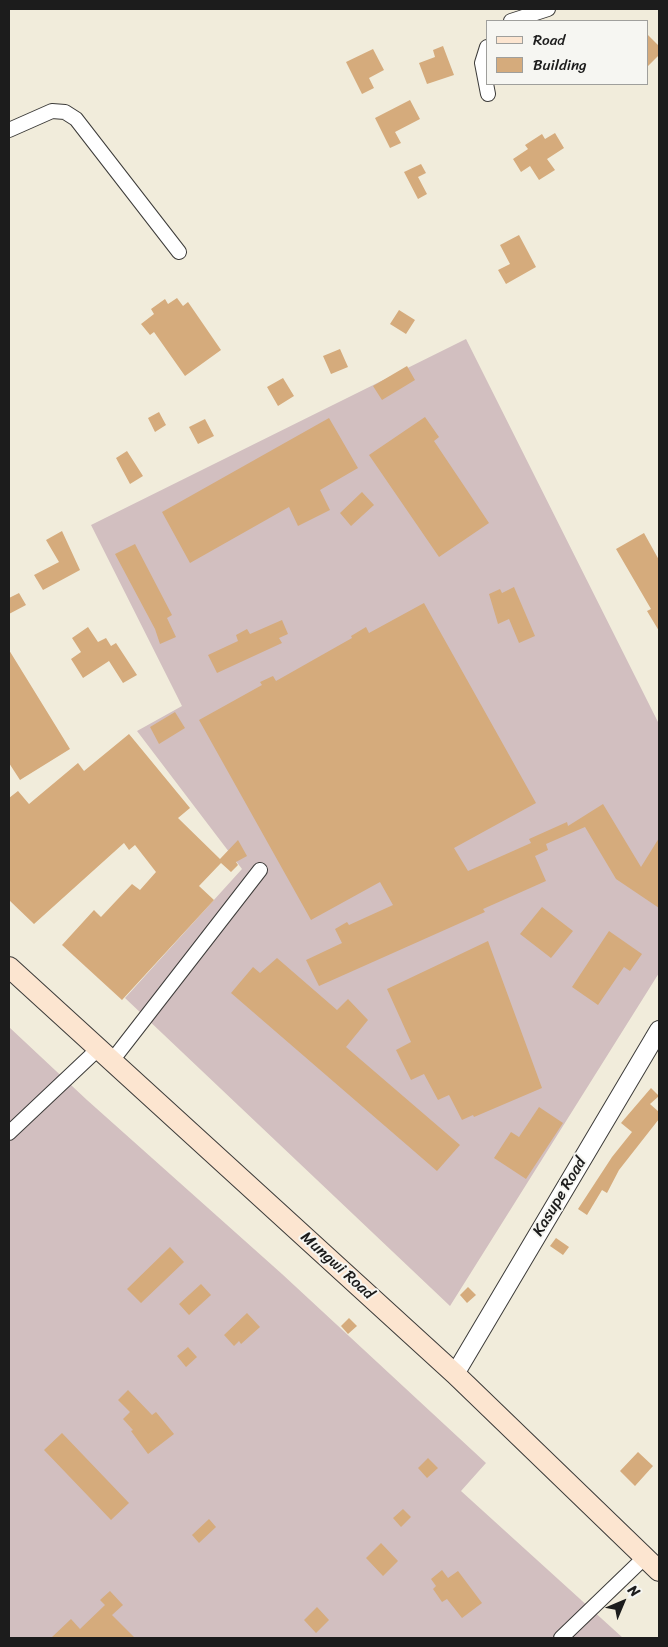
<!DOCTYPE html>
<style>
body{margin:0}
#map{position:relative;width:668px;height:1647px;overflow:hidden;background:#f1ecdb;font-family:Sriracha,sans-serif}
canvas{display:block}
.frame{position:absolute;inset:0;border:10px solid #1c1c1c;pointer-events:none}
.legend{position:absolute;left:486px;top:20px;width:162px;height:65px;box-sizing:border-box;background:#f6f6f2;border:1px solid #9f9f9c;margin:0;padding:6px 9px;list-style:none;font-size:15px;color:#1c1c1c}
.legend li{display:flex;align-items:center;gap:10px;height:25px}
.legend b{width:25px;border:1px solid #9f9f9c}
.north{position:absolute;left:598px;top:1577px;width:50px;height:50px;-webkit-text-stroke:4px #f6f6f2;paint-order:stroke;rotate:45deg;font-size:14px;font-weight:700;line-height:20px;text-align:center;color:#1c1c1c}
.north::after{content:'';display:block;margin:auto;width:18px;height:22px;background:#1c1c1c;clip-path:polygon(50% 0,100% 100%,50% 72%,0 100%)}
</style>
<div id="map">
<canvas width="668" height="1647"></canvas>
<div class="frame"></div>
<ul class="legend">
<li><b style="height:6px;background:#fce5d0"></b>Road</li>
<li><b style="height:14px;background:#d5ab7c"></b>Building</li>
</ul>
<div class="north">N</div>
</div>
<script>
const context = document.querySelector('canvas').getContext('2d');
context.lineJoin = 'round';
function fill(path, color) { context.fillStyle = color; context.fill(path, 'evenodd'); }
const shape = rows => new Path2D(rows.map(r => 'M' + r).join(''));
function trace(path, color, width, dash) { context.strokeStyle = color; context.lineWidth = width; context.lineCap = dash ? 'butt' : 'round'; context.setLineDash(dash || []); context.stroke(path); }
function write(font, color, halo, rows, align = 'center') {
  context.font = font + ' Sriracha,sans-serif'; context.lineWidth = 4; context.setLineDash([]); context.textBaseline = 'middle'; context.strokeStyle = halo; context.fillStyle = color; for (const [text, x, y, turn = 0] of rows) {
    context.save(); context.translate(x, y); context.rotate((+turn || 0) * Math.PI / 180); context.textAlign = isNaN(turn) ? turn : align; if (halo) context.strokeText(text, 0, 0); context.fillText(text, 0, 0); context.restore();
  }
}
fill(shape([
 [466,339,659,724,659,973,450,1306,125,998,242,869,137,731,182,706,91,525],
 [9,1027,87,1100,282,1274,486,1463,461,1491,623,1638,9,1638]
]), '#d2bfc0');
fill(shape([
 [647,34,659,46,659,55,647,67],
 [443,46,454,75,427,84,419,63,435,57,433,50],
 [373,49,384,70,369,78,374,88,362,94,346,62],
 [410,100,420,119,395,132,401,143,390,148,375,118],
 [555,133,564,148,547,159,555,170,539,180,530,166,521,172,513,159,528,149,525,145,542,134,545,139],
 [421,164,426,173,418,177,427,194,418,199,404,172],
 [519,235,536,267,506,284,498,270,510,264,500,245],
 [177,298,183,306,188,302,221,350,185,376,154,332,150,335,141,324,154,314,151,309,165,299,168,304],
 [399,310,415,320,406,334,390,324],
 [340,349,348,367,331,374,323,356],
 [407,366,415,380,382,400,373,386],
 [283,378,294,396,278,406,267,387],
 [159,412,166,425,155,432,148,418],
 [425,417,439,437,434,441,489,523,439,557,369,455],
 [329,418,358,468,320,490,330,510,298,526,289,507,190,563,162,512],
 [205,419,214,436,198,444,189,427],
 [127,451,143,476,130,484,116,458],
 [362,492,374,505,351,526,340,513],
 [62,531,80,570,43,590,34,575,59,562,46,540],
 [644,533,659,560,659,631,647,611,651,609,616,549],
 [135,544,172,615,167,618,176,637,160,644,155,629,115,554],
 [514,587,535,636,519,643,509,619,498,624,489,594,500,589,502,593],
 [19,593,26,605,9,614,9,598],
 [424,603,536,803,454,848,468,871,531,843,529,839,567,822,568,826,603,804,641,867,659,838,659,908,616,879,585,827,546,844,548,850,535,856,546,881,483,909,485,912,319,986,306,960,342,943,335,929,347,922,349,925,393,905,380,882,311,920,199,720,262,685,260,682,273,676,276,681,352,638,351,636,366,627,369,633],
 [282,620,288,634,279,638,282,643,217,673,208,655,238,641,236,635,247,629,250,634],
 [88,627,98,642,106,638,111,646,116,643,137,675,123,683,109,661,83,678,71,659,81,652,72,638],
 [9,650,70,749,20,780,9,763],
 [175,712,185,728,159,744,150,727],
 [129,734,190,808,178,818,220,859,238,840,247,856,236,862,238,865,231,872,221,863,199,886,214,900,122,1000,62,945,94,910,101,917,132,884,140,890,156,872,135,845,129,850,124,843,34,924,9,900,9,798,18,791,29,804,78,763,84,771],
 [542,907,573,931,551,958,520,934],
 [609,931,642,954,630,971,624,967,598,1005,572,987],
 [488,941,542,1088,474,1117,473,1115,462,1120,449,1095,438,1100,424,1074,411,1080,396,1050,411,1042,387,989],
 [277,958,337,1010,348,999,368,1020,346,1047,460,1145,437,1171,231,993,253,967,260,973],
 [651,1088,659,1096,650,1104,659,1112,659,1119,619,1170,607,1193,602,1190,587,1215,578,1209,612,1157,632,1132,621,1123],
 [539,1107,563,1123,526,1179,494,1158,511,1132,519,1137],
 [556,1238,569,1247,563,1255,550,1246],
 [170,1247,184,1262,141,1303,127,1289],
 [201,1284,211,1295,189,1315,179,1304],
 [468,1287,476,1295,467,1303,460,1295],
 [247,1313,260,1327,241,1344,239,1341,234,1346,224,1335],
 [349,1318,357,1326,348,1334,341,1326],
 [188,1347,197,1357,186,1367,177,1356],
 [128,1390,152,1415,156,1412,174,1434,148,1454,131,1431,133,1430,123,1419,130,1412,118,1400],
 [62,1433,129,1503,111,1520,44,1450],
 [638,1452,653,1466,635,1486,620,1471],
 [428,1458,438,1468,427,1478,418,1468],
 [403,1509,411,1517,401,1527,393,1518],
 [209,1519,216,1527,199,1543,192,1535],
 [381,1543,398,1561,383,1576,366,1558],
 [442,1570,448,1578,458,1571,482,1603,462,1618,447,1599,442,1602,433,1589,436,1586,431,1579],
 [110,1591,123,1605,112,1615,135,1638,51,1638,71,1619,80,1629,105,1605,100,1600],
 [317,1607,329,1620,316,1633,304,1620]
]), '#d5ab7c');
const minor = shape([
 [511,21,548,9],
 [487,47,482,63,488,94],
 [9,130,52,111,65,112,76,119,179,252],
 [118,1053,260,870],
 [9,1133,98,1049],
 [561,1638,645,1557]
]);
const tertiary = shape([
 [455,1374,659,1030]
]);
const secondary = shape([
 [9,967,455,1374,659,1571]
]);
trace(minor, '#3c3b39', 16);
trace(tertiary, '#3c3b39', 20);
trace(secondary, '#3c3b39', 22);
trace(minor, '#fff', 14);
trace(tertiary, '#fff', 18);
trace(secondary, '#fce5d0', 20);
write('16px', '#1c1c1c', '#f6f6f2', [
 ["Kasupe Road",560,1197,-59],
 ["Mungwi Road",337,1266,42]
]);
</script>
